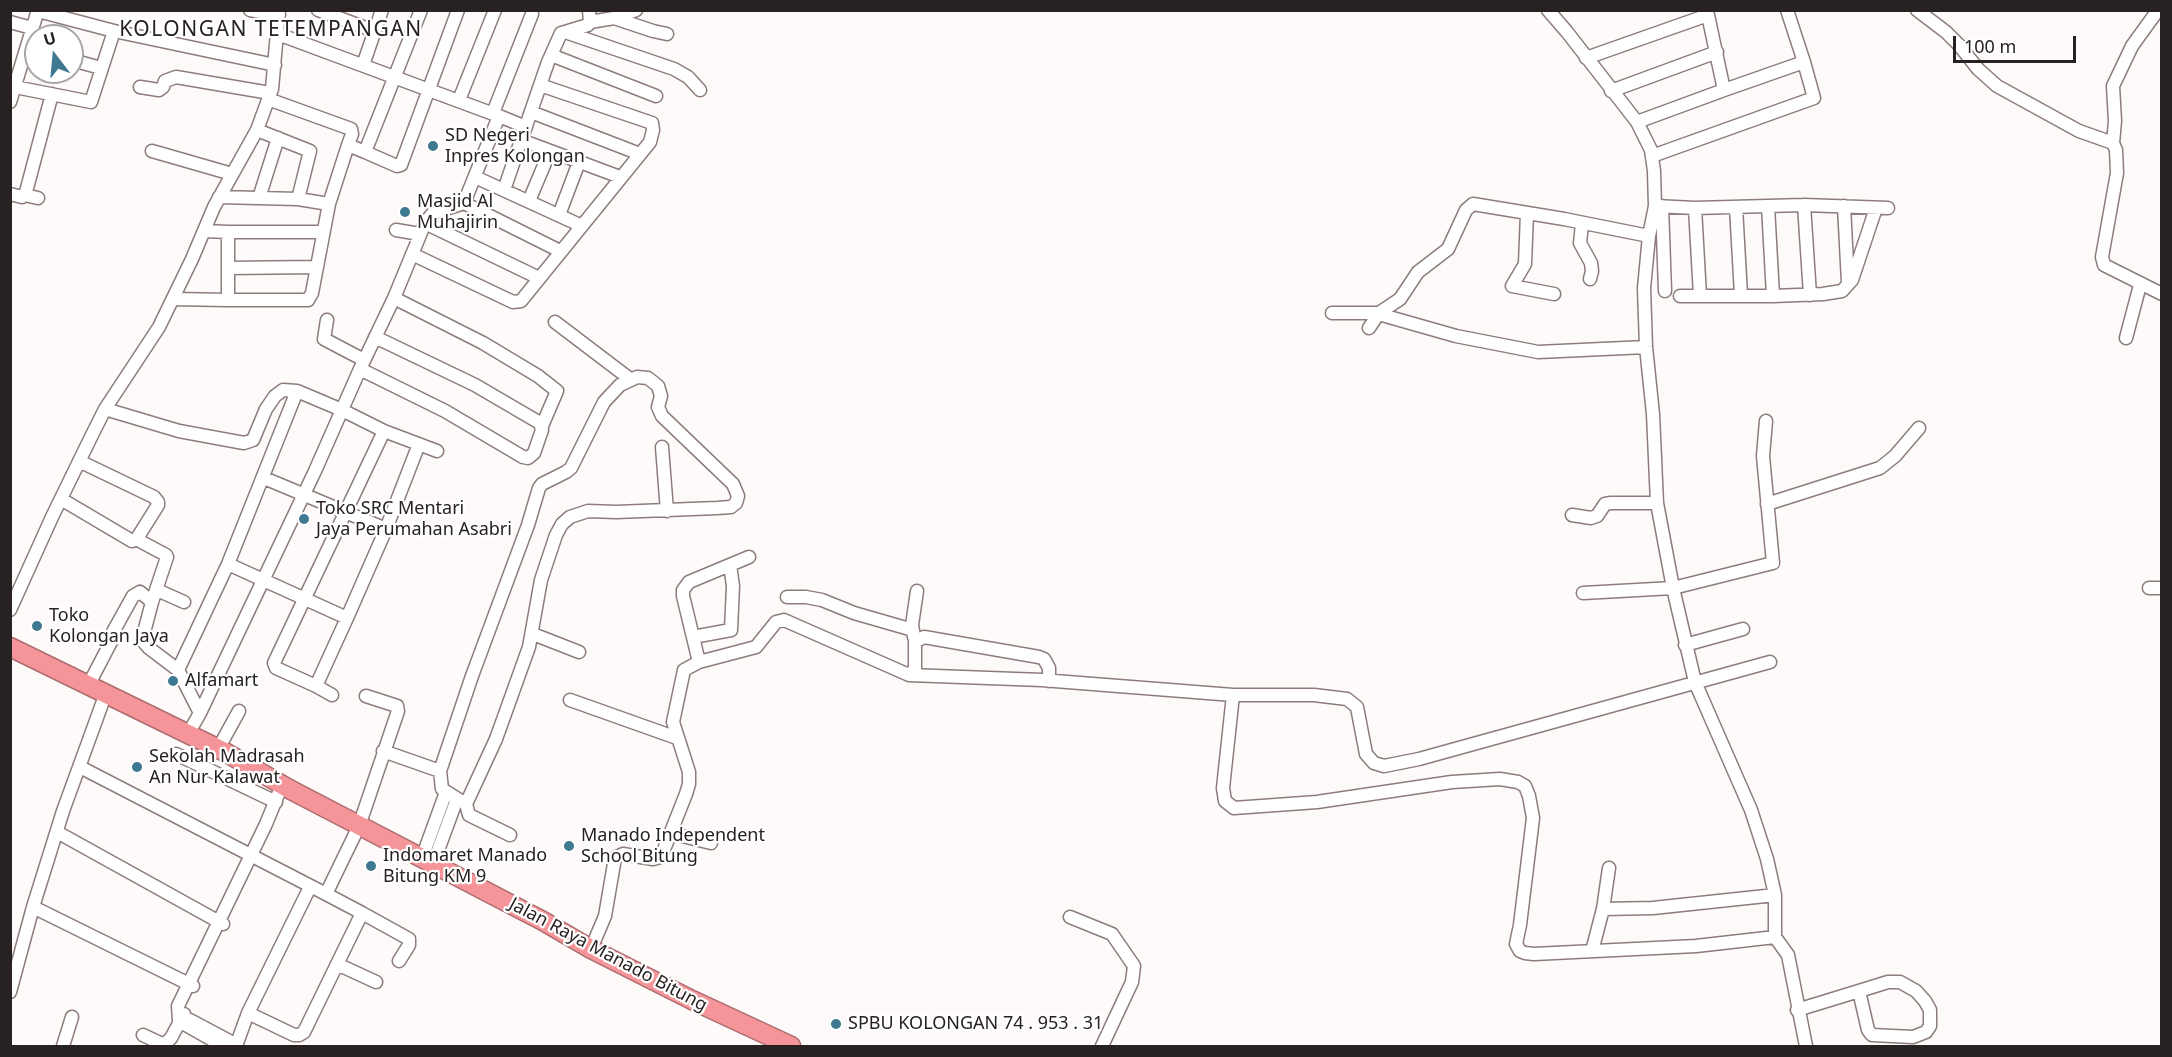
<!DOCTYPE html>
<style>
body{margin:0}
#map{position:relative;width:2172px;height:1057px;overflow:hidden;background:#fefafa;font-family:"Noto Sans",sans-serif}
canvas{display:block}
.frame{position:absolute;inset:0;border:12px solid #282121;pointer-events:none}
.north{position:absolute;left:24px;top:24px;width:60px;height:60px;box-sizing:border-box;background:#fff;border:2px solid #a9a6a6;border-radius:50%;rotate:344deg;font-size:16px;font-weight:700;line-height:24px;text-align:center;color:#282121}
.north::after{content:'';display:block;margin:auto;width:21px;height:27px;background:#3e7991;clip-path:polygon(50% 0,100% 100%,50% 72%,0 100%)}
.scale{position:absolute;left:1953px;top:36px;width:123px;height:27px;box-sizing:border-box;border:3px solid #282121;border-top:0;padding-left:8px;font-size:18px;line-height:21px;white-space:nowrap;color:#282121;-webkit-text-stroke:4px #fff;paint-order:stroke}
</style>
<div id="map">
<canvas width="2172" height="1057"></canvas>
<div class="frame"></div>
<div class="north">U</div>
<div class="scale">100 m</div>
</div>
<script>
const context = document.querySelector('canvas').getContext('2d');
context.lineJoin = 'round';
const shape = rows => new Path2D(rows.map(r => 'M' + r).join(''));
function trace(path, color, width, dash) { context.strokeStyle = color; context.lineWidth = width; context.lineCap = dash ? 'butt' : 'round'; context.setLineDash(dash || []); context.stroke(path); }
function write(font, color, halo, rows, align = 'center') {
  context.font = font + ' "Noto Sans",sans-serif'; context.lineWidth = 4.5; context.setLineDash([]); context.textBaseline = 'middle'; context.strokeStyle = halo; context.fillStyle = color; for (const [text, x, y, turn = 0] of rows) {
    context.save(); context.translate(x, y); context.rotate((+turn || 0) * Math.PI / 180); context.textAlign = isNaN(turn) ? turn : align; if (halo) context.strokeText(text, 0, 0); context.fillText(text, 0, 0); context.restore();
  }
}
const minor = shape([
 [250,10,279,15],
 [318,10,374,31],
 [421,10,365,152,397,166,401,165,458,10],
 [1548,10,1567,32,1637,122,1651,150,1654,171,1655,206,1649,236,1644,288,1646,347,1653,414,1657,503,1673,588,1695,682,1751,810,1767,859,1775,895,1775,937,1788,955,1806,1046],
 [1917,10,1946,32,1959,45,1978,69,1997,86,2079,131,2113,143,2116,150,2117,173,2102,257,2104,265,2162,294],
 [38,11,114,31,275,65],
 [614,18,653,31,667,34],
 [10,22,32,28],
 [590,22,614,18,636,10],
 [565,32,588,25,590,22,589,10],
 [551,55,656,96],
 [1586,58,1708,15,1724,90,1637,122],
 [72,60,101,68],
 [363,65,382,10],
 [15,87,91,102,114,31],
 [140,87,159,90,163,87,165,81,176,77,270,93],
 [1724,90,1804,62,1787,10],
 [1611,91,1717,52],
 [268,99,351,129,352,134,348,145],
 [459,100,495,10],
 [10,102,38,10],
 [531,112,640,154],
 [493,113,532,14],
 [499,116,526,127],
 [257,130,310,151,298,199],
 [521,140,620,177],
 [2113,143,2115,121,2113,86,2132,46,2158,10],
 [152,151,232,174],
 [1652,156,1814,98,1804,62],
 [475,177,582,226],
 [504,190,548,62,561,33,565,32,674,69,688,77,700,90],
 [10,194,22,197,26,192,52,94],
 [24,195,38,198],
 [219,197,298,199,329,204],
 [259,198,278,138],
 [529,201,550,151],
 [464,203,560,251],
 [1804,205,1810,295],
 [1655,206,1695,208,1804,205,1888,208],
 [1662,206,1665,291],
 [1768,206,1773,296],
 [1844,206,1848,283],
 [1736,207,1741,295],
 [1695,208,1700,296],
 [1527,213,1525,264,1512,286,1554,294],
 [559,215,579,162],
 [425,223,539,278],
 [1582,224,1580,243,1591,263,1592,271,1590,279],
 [396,230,420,234],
 [204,231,228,232,228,300,308,300,312,293,329,204,348,145,365,152],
 [228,232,323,232],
 [412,254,513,302,521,301,650,142,653,130,652,123,540,85],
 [228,268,316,267],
 [1680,296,1773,296,1823,294,1842,291,1852,280,1876,208],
 [394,298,483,343,538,376,557,391,542,426],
 [174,299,228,300],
 [1332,313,1375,313,1456,336,1538,352,1646,347],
 [327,320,324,339,364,360],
 [555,322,630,379],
 [1369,328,1379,313,1400,299,1418,272,1448,249,1466,210,1473,204,1564,219,1649,236],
 [2126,338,2140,285],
 [360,369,445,411,523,457,528,458,534,453,542,430,540,423,475,385,375,337],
 [105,409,179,431,244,443,253,440,266,409,275,396,283,390,297,391],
 [662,447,667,511],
 [264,478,386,529],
 [61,499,132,541,136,540,158,505,158,502,154,497,79,461],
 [1767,504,1880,468,1895,456,1919,428],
 [1572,515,1591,518,1597,516,1605,504,1611,503,1657,503],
 [136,539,166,555,167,557,152,602],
 [228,564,347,618,386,529,419,444],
 [2149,588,2162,588],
 [157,590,184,602],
 [1583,593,1673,588,1773,563,1763,456,1766,421],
 [787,597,806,597,822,600,854,613,913,630],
 [10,610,52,517,91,437,105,409,159,327,192,259,214,207,257,130,272,89,279,10],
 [533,634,579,652],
 [693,637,731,630,733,586,730,565],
 [914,637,912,625,917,591],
 [1685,645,1743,629],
 [699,662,683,596,683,590,689,582,749,557],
 [178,670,228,564,297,391,342,410,384,431,437,451],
 [909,675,915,669,915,642,924,637,1039,657,1044,659,1049,668,1049,681],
 [89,684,113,638,113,632,133,596,140,592,152,602,142,640,149,648,178,670,200,713],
 [316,686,276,668,274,663,384,431],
 [332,695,316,686,347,618],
 [1233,695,1314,695,1347,699,1357,707,1366,754,1374,763,1384,766,1419,759,1770,662],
 [570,700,677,738],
 [188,734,200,713,315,471,360,369,394,298,425,223,433,213,464,203,499,116,278,34],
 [218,749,239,711],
 [383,751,440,771],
 [176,754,276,802],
 [80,767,326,894,359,826,398,711,397,706,366,696],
 [466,804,442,789,440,771,472,676,528,525,539,488,542,484,566,472,571,468,604,402,620,385,637,377,648,378,658,386,661,396,658,407,662,416,733,484,738,496,736,503,731,507,717,508,616,512,588,511,570,517,562,524,556,535,541,580,529,647,496,739,466,804,469,815,510,835],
 [57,832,223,924],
 [670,833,711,843],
 [422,858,446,792],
 [433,864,457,799],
 [33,907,193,986],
 [1603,909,1653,908,1775,895],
 [362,913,409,939,409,945,399,961],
 [1070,917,1112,934,1134,966,1132,982,1102,1046],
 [591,949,605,916,615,858,623,854,653,859,660,857,663,852,686,794,689,784,689,772,673,722,684,670,699,662,756,647,776,622,784,620,909,675,1042,680,1233,695,1223,788,1225,801,1234,808,1317,802,1452,782,1500,779,1518,782,1525,786,1529,796,1533,818,1520,925,1516,944,1520,951,1525,953,1534,954,1696,946,1775,937],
 [1592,951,1603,909,1609,868],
 [337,964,376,982],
 [10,992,33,907,63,811,106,693],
 [1797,1010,1859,991,1888,982,1900,982,1916,991,1925,1001,1930,1010,1930,1026,1926,1032,1913,1037,1872,1035,1868,1030,1859,991],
 [248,1013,294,1035,299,1035,304,1032,362,913,326,894],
 [190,1020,237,1045],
 [143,1035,162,1044,166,1043,171,1038,184,1014],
 [63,1046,72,1017],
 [223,1046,179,1021,178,1006,266,824,282,785],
 [236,1046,248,1013,310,887]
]);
const highway = shape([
 [10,647,225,752,291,790,543,921,591,949,692,1000,791,1046]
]);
trace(minor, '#8e7c7c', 15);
trace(highway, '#ad6c6f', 21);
trace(minor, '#fff', 12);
trace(highway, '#f59599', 18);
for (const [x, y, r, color] of [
 [433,146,6,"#3e7991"],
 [405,212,6,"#3e7991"],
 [304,519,6,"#3e7991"],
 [37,626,6,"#3e7991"],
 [173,681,6,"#3e7991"],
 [137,767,6,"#3e7991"],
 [569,846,6,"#3e7991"],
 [371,866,6,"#3e7991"],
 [836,1024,6,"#3e7991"]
]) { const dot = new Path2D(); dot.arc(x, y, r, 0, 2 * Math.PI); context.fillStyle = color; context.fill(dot); trace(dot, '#fff', 2); }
write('18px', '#282121', '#fff', [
 ["SD Negeri",445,136],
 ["Inpres Kolongan",445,157],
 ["Masjid Al",417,202],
 ["Muhajirin",417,223],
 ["Toko SRC Mentari",316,509],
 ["Jaya Perumahan Asabri",316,530],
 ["Toko",49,616],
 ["Kolongan Jaya",49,637],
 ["Alfamart",185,681],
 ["Sekolah Madrasah",149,757],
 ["An Nur Kalawat",149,778],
 ["Manado Independent",581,836],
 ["School Bitung",581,857],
 ["Indomaret Manado",383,856],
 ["Bitung KM 9",383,877],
 ["SPBU KOLONGAN 74 . 953 . 31",848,1024]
], 'left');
write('18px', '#282121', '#fff', [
 ["Jalan Raya Manado Bitung",608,955,28]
]);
context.letterSpacing = '1.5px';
write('21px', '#282121', '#fff', [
 ["KOLONGAN TETEMPANGAN",271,30]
]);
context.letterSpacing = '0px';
</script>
